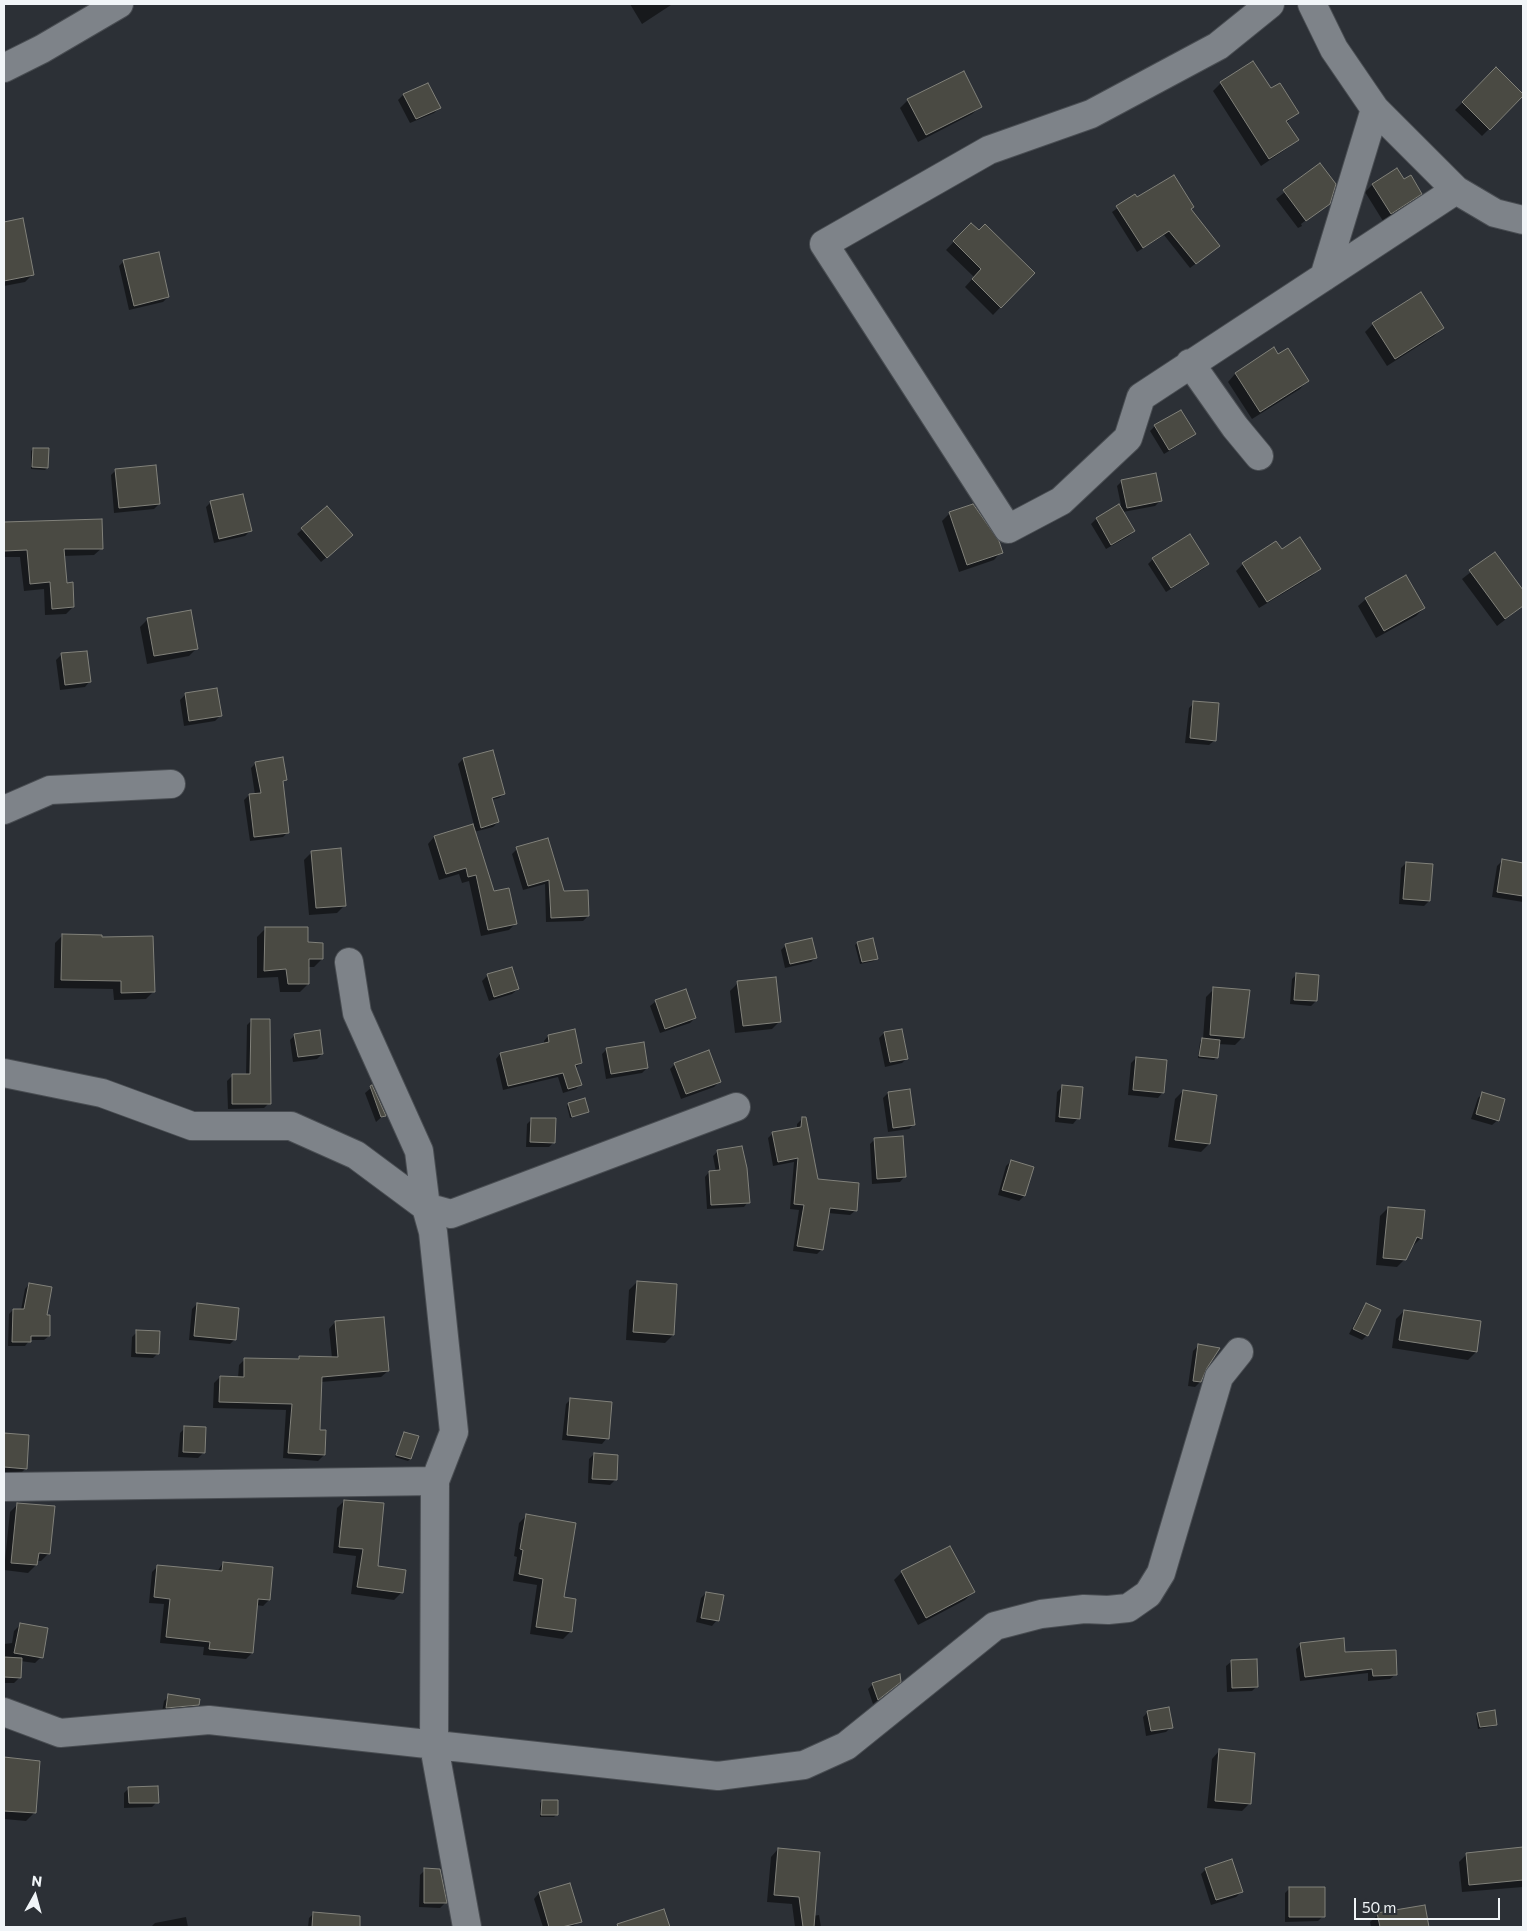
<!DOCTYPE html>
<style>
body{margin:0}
#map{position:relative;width:1527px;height:1931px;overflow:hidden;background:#2c3036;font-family:Commissioner,sans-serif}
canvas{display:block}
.frame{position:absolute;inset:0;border:5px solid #f1f5f8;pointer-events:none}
.north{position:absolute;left:10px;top:1871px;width:50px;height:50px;-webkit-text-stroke:4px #2c3036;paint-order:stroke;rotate:7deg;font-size:14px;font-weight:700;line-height:20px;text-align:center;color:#f1f5f8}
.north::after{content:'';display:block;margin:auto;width:18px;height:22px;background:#f1f5f8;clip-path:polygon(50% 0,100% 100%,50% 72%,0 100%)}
.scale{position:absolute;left:1354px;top:1898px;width:146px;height:22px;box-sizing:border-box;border:2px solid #f1f5f8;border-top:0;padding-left:6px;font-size:15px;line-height:18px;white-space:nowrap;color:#f1f5f8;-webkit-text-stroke:4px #2c3036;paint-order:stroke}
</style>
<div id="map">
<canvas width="1527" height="1931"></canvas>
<div class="frame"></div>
<div class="north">N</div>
<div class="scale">50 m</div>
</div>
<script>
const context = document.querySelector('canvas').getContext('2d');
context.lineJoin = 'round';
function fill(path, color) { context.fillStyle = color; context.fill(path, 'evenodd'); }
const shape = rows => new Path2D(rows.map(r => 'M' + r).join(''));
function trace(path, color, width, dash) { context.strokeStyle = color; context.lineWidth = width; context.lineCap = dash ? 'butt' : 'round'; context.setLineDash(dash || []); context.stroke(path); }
fill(shape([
 [630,4,670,4,671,5,642,24],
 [1253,63,1271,90,1297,113,1286,123,1297,139,1289,147,1261,166,1213,91,1221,83],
 [1496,69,1523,95,1482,136,1455,110],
 [403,95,439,108,434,113,410,123,398,100],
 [908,100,980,107,972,114,918,142,900,108],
 [1319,165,1323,207,1301,224,1302,226,1298,228,1276,199],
 [1404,181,1421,193,1413,201,1383,221,1365,192,1372,185],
 [1135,196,1137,199,1190,209,1213,250,1190,268,1164,235,1137,252,1112,212],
 [22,220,32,275,25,282,4,286,4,223],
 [971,224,1033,273,993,315,965,287,974,277,946,250],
 [124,261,168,297,163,302,129,310,119,266],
 [1373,324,1442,328,1434,336,1387,366,1365,332],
 [1274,349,1278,356,1307,381,1300,389,1252,419,1228,382,1235,374],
 [1155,426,1194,434,1189,439,1164,454,1150,431],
 [33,449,47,468,45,470,31,469,31,451],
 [116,470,159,504,154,509,114,513,111,475],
 [1122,481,1160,501,1155,506,1123,512,1134,531,1129,536,1106,549,1091,524,1096,519,1121,505,1117,486],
 [211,502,250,531,245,536,214,543,206,507],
 [327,507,346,540,321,562,297,534],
 [950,513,1001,552,994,560,959,572,942,521],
 [101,521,102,548,94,555,63,556,66,584,73,607,66,614,45,615,44,589,24,591,20,557,4,557,4,523],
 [1276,543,1281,551,1319,569,1312,576,1259,608,1236,571,1243,564],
 [1495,553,1523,592,1523,606,1497,626,1462,579],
 [1153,559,1208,564,1203,569,1166,592,1148,564],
 [1366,599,1424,608,1416,616,1376,638,1358,606],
 [148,619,197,648,189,656,147,664,140,627],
 [61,655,90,681,85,687,60,690,56,660],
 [185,695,220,716,215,721,184,726,180,700],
 [1194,703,1215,740,1209,745,1185,743,1189,708],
 [493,751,504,794,499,798,491,800,498,822,493,827,474,832,493,892,516,923,509,930,481,936,469,881,462,883,459,874,439,880,428,844,434,837,474,825,458,764,463,759],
 [256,763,286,780,282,783,288,832,283,837,250,841,244,800,249,795,255,795,251,768],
 [517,849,588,916,583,921,546,922,545,884,523,890,512,854],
 [312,852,345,905,337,913,309,915,304,860],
 [1502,861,1523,864,1523,902,1492,897,1497,866],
 [1406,863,1429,901,1424,906,1399,904,1401,868],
 [265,929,307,944,322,959,314,967,308,967,308,984,300,992,280,992,278,977,257,978,257,937],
 [63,935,154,991,146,999,114,1000,113,989,54,988,55,943],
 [858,943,876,958,874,961,860,964,855,945],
 [786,945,816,957,811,962,785,968,781,950],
 [511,968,518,989,512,994,489,1001,482,981,487,976],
 [1297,974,1316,1001,1311,1006,1290,1004,1292,979],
 [738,983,780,1021,772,1029,735,1033,730,991],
 [1214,989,1243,1037,1235,1045,1218,1044,1216,1058,1214,1060,1198,1058,1200,1042,1203,1039,1206,997],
 [656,1001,695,1018,690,1023,660,1033,650,1006],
 [252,1020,269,1103,264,1108,228,1109,227,1081,232,1076,246,1075,247,1025],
 [901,1030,907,1058,902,1063,885,1067,879,1038,884,1033],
 [295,1035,322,1054,317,1059,293,1062,290,1040],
 [548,1036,581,1063,575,1068,581,1084,576,1089,563,1093,558,1077,503,1090,496,1059,500,1054,544,1044,544,1041],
 [607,1049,647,1068,642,1073,606,1079,602,1054],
 [1136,1058,1163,1092,1158,1098,1128,1095,1131,1063],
 [675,1064,719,1082,714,1087,681,1099,670,1069],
 [372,1087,384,1115,376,1122,365,1093],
 [1062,1087,1078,1118,1073,1124,1055,1122,1057,1092],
 [1183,1091,1216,1096,1209,1144,1201,1152,1168,1147,1175,1099],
 [888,1093,914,1124,909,1129,888,1132,883,1098],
 [1483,1093,1498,1120,1492,1125,1471,1119,1478,1098],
 [569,1104,588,1112,570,1118,567,1106],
 [532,1119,554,1142,549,1147,526,1147,527,1124],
 [802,1119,817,1181,856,1210,850,1215,828,1213,822,1249,817,1254,793,1251,799,1210,790,1209,794,1162,773,1166,768,1138,773,1133,797,1129,797,1124],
 [875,1139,905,1176,900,1182,872,1184,870,1144],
 [718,1151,748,1202,744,1207,707,1209,705,1177,709,1172,716,1172,713,1156],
 [1011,1161,1032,1168,1024,1196,1019,1201,998,1195,1006,1166],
 [1388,1208,1421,1238,1413,1246,1411,1246,1405,1259,1397,1267,1376,1265,1380,1216],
 [637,1282,673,1335,665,1343,626,1340,629,1290],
 [29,1284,45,1316,49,1336,44,1340,30,1340,25,1346,8,1346,9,1314,13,1310,21,1310,25,1289],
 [197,1304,235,1339,230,1344,189,1340,192,1309],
 [1367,1304,1367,1335,1362,1340,1349,1334,1362,1309],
 [1404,1311,1476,1352,1468,1360,1392,1348,1396,1319],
 [335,1322,388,1371,381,1377,321,1382,319,1431,324,1455,318,1461,283,1458,286,1410,213,1408,214,1383,220,1377,238,1378,239,1365,245,1359,297,1360,300,1357,332,1358,329,1329],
 [137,1332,158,1353,153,1358,131,1357,132,1337],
 [1198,1346,1200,1382,1195,1387,1188,1386,1193,1351],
 [571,1399,607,1438,602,1444,562,1440,566,1404],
 [185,1428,203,1453,198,1458,178,1457,180,1433],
 [405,1433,410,1459,408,1461,395,1457],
 [4,1434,28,1436,26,1468,21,1473,4,1472],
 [594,1454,615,1480,610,1485,588,1483,589,1459],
 [344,1501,377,1567,401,1593,394,1600,351,1594,356,1556,333,1553,337,1508],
 [18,1504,49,1553,41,1561,37,1561,36,1565,28,1573,4,1570,10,1512],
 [526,1516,562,1599,570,1632,563,1639,530,1634,537,1585,513,1581,517,1557,514,1556,519,1523],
 [223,1563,269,1600,263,1606,256,1605,252,1653,246,1659,203,1655,204,1647,160,1643,164,1604,149,1603,152,1572,158,1566,217,1572],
 [902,1572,973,1592,965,1600,918,1625,894,1580],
 [706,1593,717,1620,712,1626,696,1622,701,1598],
 [20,1625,41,1657,35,1663,20,1661,20,1677,14,1683,4,1683,4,1644,12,1643,14,1631],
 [1301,1644,1344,1653,1396,1674,1390,1679,1368,1681,1368,1673,1300,1681,1296,1649],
 [1232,1661,1257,1686,1252,1691,1227,1692,1226,1666],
 [873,1684,894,1687,873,1704,868,1689],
 [169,1696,198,1705,192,1710,162,1712,164,1701],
 [1148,1712,1171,1727,1166,1732,1146,1736,1143,1717],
 [1478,1714,1496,1724,1494,1726,1478,1729,1476,1716],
 [1219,1751,1250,1803,1242,1811,1207,1808,1212,1759],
 [4,1759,39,1762,34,1813,26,1821,4,1819],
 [129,1788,157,1802,152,1807,124,1808,124,1793],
 [542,1801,556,1815,554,1817,540,1817,540,1803],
 [1523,1848,1523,1887,1462,1892,1459,1862,1467,1854],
 [778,1849,813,1916,819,1915,821,1927,795,1927,792,1904,767,1902,771,1857],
 [1206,1869,1241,1892,1236,1897,1211,1905,1201,1874],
 [425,1870,445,1903,440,1908,419,1907,420,1875],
 [569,1885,580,1921,572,1927,543,1927,534,1899,539,1893],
 [1290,1888,1323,1916,1318,1921,1285,1922,1285,1893],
 [1424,1906,1428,1927,1371,1927,1370,1922,1378,1915],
 [314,1913,336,1915,335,1927,308,1927,309,1918],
 [186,1917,188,1927,151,1927,155,1923]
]), '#0007');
const building = shape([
 [1253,61,1271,88,1280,83,1299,113,1286,121,1299,140,1269,159,1220,82,1253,61],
 [1496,67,1523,94,1523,96,1490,130,1462,102,1496,67],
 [964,71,982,107,926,135,907,99,964,71],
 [428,83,441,108,416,119,403,94,428,83],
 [1320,163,1336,184,1330,204,1306,221,1283,190,1320,163],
 [1397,168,1404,179,1411,175,1422,194,1391,214,1372,184,1397,168],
 [1174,175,1194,207,1191,209,1220,246,1196,264,1169,231,1143,248,1116,206,1135,194,1137,197,1174,175],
 [23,218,34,275,4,281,4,222,23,218],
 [971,223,979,230,985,224,1035,273,1001,308,972,279,981,269,953,241,971,223],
 [159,252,169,297,134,306,123,260,159,252],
 [1421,292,1444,328,1395,359,1372,323,1421,292],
 [1274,347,1278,354,1288,348,1309,381,1260,412,1235,373,1274,347],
 [1181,410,1196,434,1169,450,1154,425,1181,410],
 [33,448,49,448,48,468,32,467,33,448],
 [156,465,160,504,119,508,115,469,156,465],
 [1156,473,1162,501,1127,508,1121,480,1156,473],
 [243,494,252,531,219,539,210,501,243,494],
 [973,504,999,541,1003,553,967,565,949,512,973,504],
 [1119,504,1135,531,1111,545,1096,518,1119,504],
 [327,506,353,535,327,558,301,528,327,506],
 [102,519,103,549,64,549,67,583,73,582,74,607,52,609,50,582,30,584,27,550,4,551,4,522,102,519],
 [1190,534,1209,564,1171,588,1152,558,1190,534],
 [1300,537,1321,569,1267,602,1242,563,1276,541,1282,549,1300,537],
 [1495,552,1523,590,1523,606,1505,619,1469,570,1495,552],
 [1406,575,1425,608,1384,631,1365,598,1406,575],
 [191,610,198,649,154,656,147,618,191,610],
 [87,651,91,682,65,685,61,653,87,651],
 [217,688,222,716,189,721,185,693,217,688],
 [1193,701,1219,703,1216,741,1190,738,1193,701],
 [493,750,505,794,492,798,499,822,481,828,463,758,493,750],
 [283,757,287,780,283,781,289,833,254,837,249,794,261,793,255,762,283,757],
 [473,824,494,891,509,888,517,924,488,930,476,875,468,877,466,868,446,874,434,836,473,824],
 [548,838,564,891,588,890,589,916,551,918,549,880,528,886,516,847,548,838],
 [341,848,346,906,316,908,311,851,341,848],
 [1502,859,1523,863,1523,896,1497,892,1502,859],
 [1406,862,1433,864,1430,901,1403,899,1406,862],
 [265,927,308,927,308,942,323,943,323,959,309,959,309,984,288,984,286,969,264,971,265,927],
 [62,934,102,935,102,937,153,936,155,992,121,993,121,981,61,980,62,934],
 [812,938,817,958,790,964,785,944,812,938],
 [873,938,878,959,862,962,857,942,873,938],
 [512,967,519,989,494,997,487,974,512,967],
 [1296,973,1319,975,1317,1001,1294,1000,1296,973],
 [776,977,781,1022,743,1026,737,981,776,977],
 [1213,987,1250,990,1244,1038,1210,1035,1213,987],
 [686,989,696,1018,665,1029,655,1000,686,989],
 [251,1019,270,1019,271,1104,232,1104,232,1074,250,1074,251,1019],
 [575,1029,582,1063,575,1065,582,1085,568,1089,563,1073,508,1086,500,1053,549,1042,548,1035,575,1029],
 [902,1029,908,1059,890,1062,884,1032,902,1029],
 [320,1030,323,1054,298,1057,294,1034,320,1030],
 [1202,1038,1220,1040,1218,1058,1199,1056,1202,1038],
 [644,1042,648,1068,611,1074,606,1048,644,1042],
 [709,1050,721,1082,686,1094,674,1063,709,1050],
 [1136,1057,1167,1060,1164,1093,1133,1090,1136,1057],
 [372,1085,386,1116,381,1117,370,1086,372,1085],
 [1062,1085,1083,1087,1080,1119,1059,1117,1062,1085],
 [910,1089,915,1125,893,1128,888,1092,910,1089],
 [1183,1090,1217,1095,1210,1144,1175,1140,1183,1090],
 [1482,1092,1505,1099,1499,1121,1476,1114,1482,1092],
 [585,1098,589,1112,572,1117,568,1103,585,1098],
 [802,1117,806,1117,818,1179,859,1183,857,1211,830,1208,823,1250,797,1246,804,1205,794,1204,798,1158,778,1162,772,1132,801,1127,802,1117],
 [531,1118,556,1118,555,1143,530,1142,531,1118],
 [903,1136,906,1177,877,1179,874,1138,903,1136],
 [742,1146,747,1168,750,1203,711,1205,709,1171,720,1170,717,1150,742,1146],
 [1011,1160,1034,1167,1025,1196,1002,1190,1011,1160],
 [1388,1207,1425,1210,1422,1239,1417,1237,1406,1260,1383,1258,1388,1207],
 [637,1281,677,1284,674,1335,633,1332,637,1281],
 [29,1283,52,1287,47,1315,50,1315,50,1336,31,1336,31,1342,12,1342,13,1309,24,1309,29,1283],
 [197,1303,239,1308,236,1340,194,1336,197,1303],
 [1366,1303,1381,1310,1368,1336,1353,1329,1366,1303],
 [1404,1310,1481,1321,1477,1352,1399,1340,1404,1310],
 [384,1317,389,1371,322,1377,320,1430,326,1430,325,1455,288,1453,292,1404,219,1402,220,1376,244,1377,244,1358,299,1359,299,1356,338,1357,335,1321,384,1317],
 [136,1330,160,1331,159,1354,136,1353,136,1330],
 [1198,1344,1220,1348,1207,1368,1201,1382,1193,1381,1198,1344],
 [570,1398,612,1402,609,1439,567,1435,570,1398],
 [184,1426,206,1427,205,1453,183,1452,184,1426],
 [404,1432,419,1436,411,1459,396,1455,404,1432],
 [4,1433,29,1435,27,1469,4,1467,4,1433],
 [594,1453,618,1455,617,1480,592,1479,594,1453],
 [344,1500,384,1503,378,1566,406,1570,403,1593,357,1587,363,1549,339,1547,344,1500],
 [17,1503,55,1506,50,1554,39,1553,37,1565,11,1563,17,1503],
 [526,1514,576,1523,564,1597,576,1599,572,1632,536,1627,543,1579,519,1574,523,1550,520,1549,526,1514],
 [950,1546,975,1592,926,1618,901,1571,950,1546],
 [223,1562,273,1567,270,1600,258,1599,253,1653,209,1649,210,1642,166,1637,170,1599,154,1597,157,1565,222,1571,223,1562],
 [706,1592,724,1595,719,1621,701,1618,706,1592],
 [20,1623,48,1628,43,1658,14,1653,20,1623],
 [1344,1638,1345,1652,1396,1650,1397,1675,1373,1676,1372,1669,1305,1677,1300,1643,1344,1638],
 [4,1657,22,1658,21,1678,4,1677,4,1657],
 [1257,1659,1258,1687,1232,1688,1231,1660,1257,1659],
 [900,1674,901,1682,878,1700,872,1683,900,1674],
 [168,1694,200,1699,199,1705,166,1708,168,1694],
 [1169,1707,1173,1728,1151,1731,1147,1711,1169,1707],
 [1495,1710,1497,1725,1480,1727,1477,1713,1495,1710],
 [1219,1749,1255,1753,1251,1804,1215,1801,1219,1749],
 [4,1757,40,1761,36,1813,4,1811,4,1757],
 [158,1786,159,1803,129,1803,128,1787,158,1786],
 [542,1800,558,1800,558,1815,541,1815,542,1800],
 [1523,1847,1523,1880,1469,1885,1466,1853,1523,1847],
 [778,1848,820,1852,814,1927,803,1927,799,1897,774,1895,778,1848],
 [1232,1859,1243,1892,1216,1900,1205,1868,1232,1859],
 [424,1868,440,1869,447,1903,424,1903,424,1868],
 [570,1883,582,1922,562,1927,549,1927,539,1892,570,1883],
 [1289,1887,1325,1887,1325,1917,1289,1917,1289,1887],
 [1425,1905,1429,1927,1380,1927,1377,1913,1425,1905],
 [664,1909,670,1927,618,1927,617,1924,664,1909],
 [313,1912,360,1916,360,1927,312,1927,313,1912]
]);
fill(building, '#4a4a43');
trace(building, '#81817a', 1);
const minor = shape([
 [1270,4,1218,46,1091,114,989,150,824,244,1008,529,1061,501,1128,438,1141,397,1456,190,1375,109,1334,49,1312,4],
 [4,68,42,49,119,4],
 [1456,190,1495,213,1523,220],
 [1324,277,1375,109],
 [1190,363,1235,427,1259,456],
 [4,810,50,790,171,784],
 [349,962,357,1013,419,1151,426,1207,433,1232,454,1432,435,1481],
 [4,1073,102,1093,192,1126,291,1126,356,1155,426,1207,451,1214,736,1107],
 [4,1487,435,1481,434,1746,467,1927],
 [4,1712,60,1733,209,1720,718,1776,804,1765,846,1746,995,1626,1041,1614,1084,1609,1108,1610,1128,1608,1148,1594,1161,1573,1219,1377,1239,1352]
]);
trace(minor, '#494d52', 30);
trace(minor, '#7e8389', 28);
</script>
